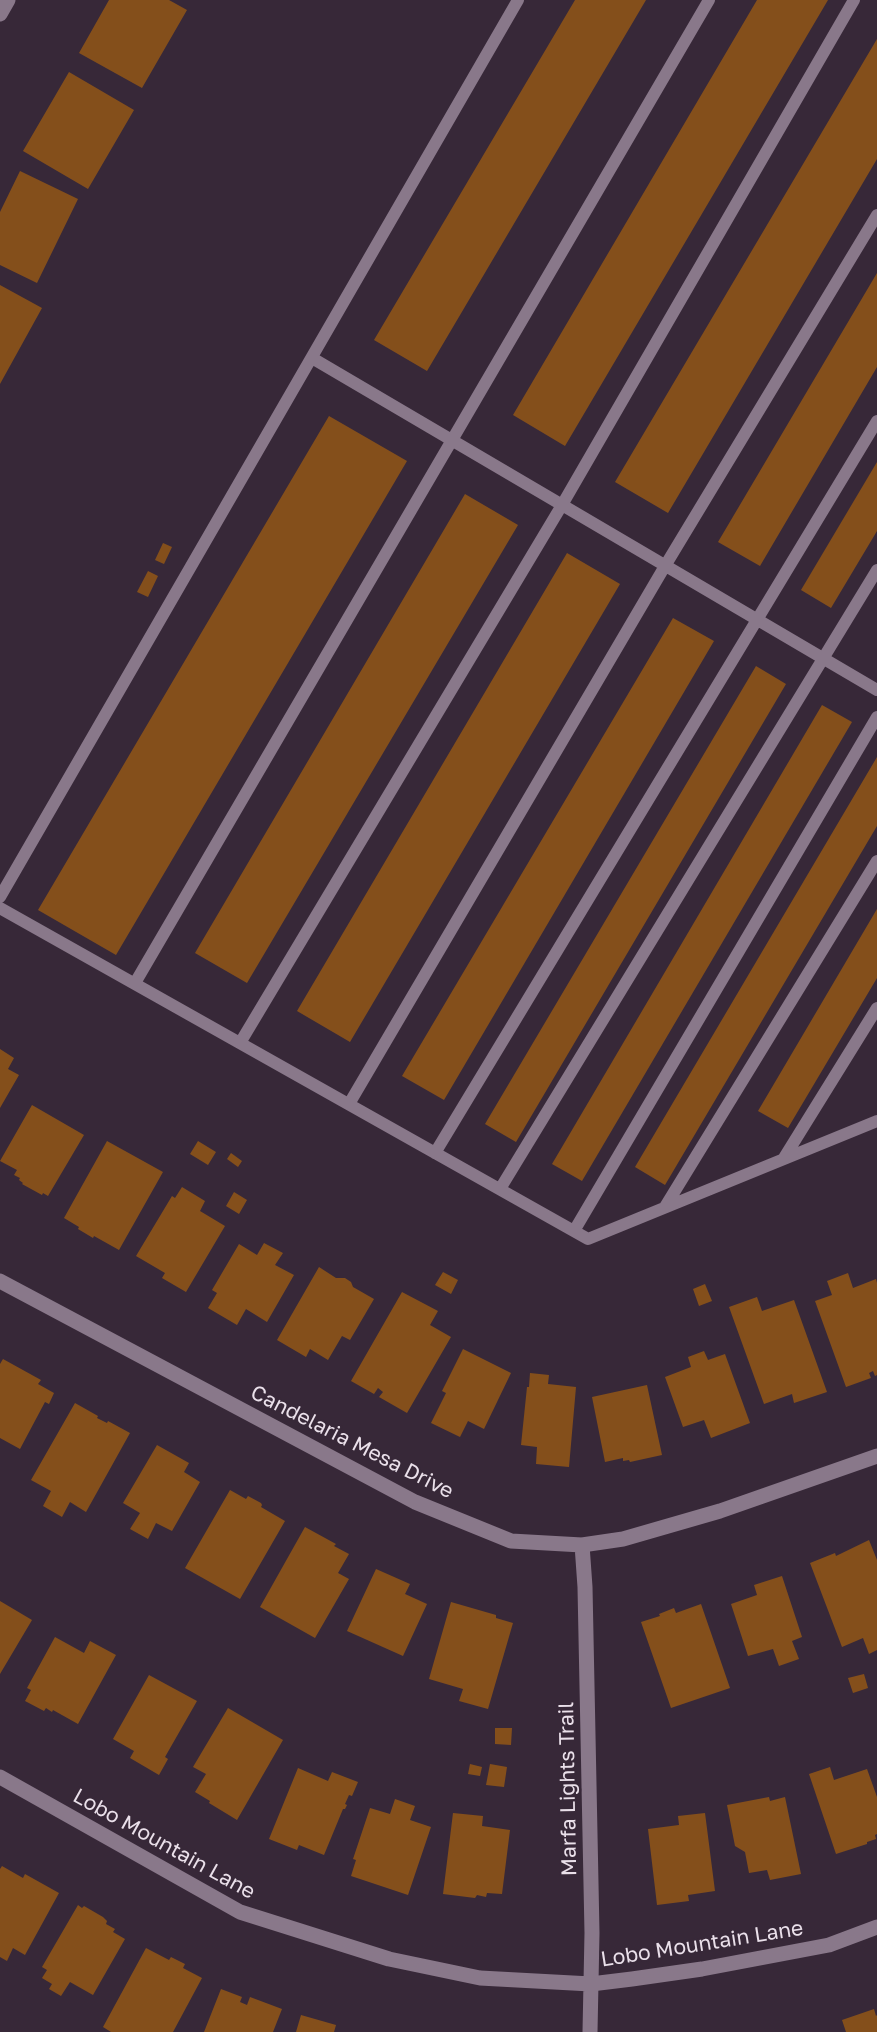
<!DOCTYPE html>
<style>
body{margin:0}
canvas{display:block;background:#372838}
</style>
<canvas width="877" height="2032"></canvas>
<script>
const context = document.querySelector('canvas').getContext('2d');
context.lineJoin = 'round';
function fill(path, color) { context.fillStyle = color; context.fill(path, 'evenodd'); }
const shape = rows => new Path2D(rows.map(r => 'M' + r).join(''));
function trace(path, color, width, dash) { context.strokeStyle = color; context.lineWidth = width; context.lineCap = dash ? 'butt' : 'round'; context.setLineDash(dash || []); context.stroke(path); }
function write(font, color, halo, rows, align = 'center') {
  context.font = font + ' "Golos Text",sans-serif'; context.lineWidth = 4.5; context.setLineDash([]); context.textBaseline = 'middle'; context.strokeStyle = halo; context.fillStyle = color; for (const [text, x, y, turn = 0] of rows) {
    context.save(); context.translate(x, y); context.rotate((+turn || 0) * Math.PI / 180); context.textAlign = isNaN(turn) ? turn : align; if (halo) context.strokeText(text, 0, 0); context.fillText(text, 0, 0); context.restore();
  }
}
fill(shape([
 [109,0,169,0,187,10,142,88,79,53],
 [575,0,646,0,427,371,374,340],
 [757,0,828,0,565,446,513,415],
 [877,39,877,159,668,513,615,482],
 [69,72,134,110,88,189,23,151],
 [20,171,78,199,37,283,0,265,0,212],
 [877,273,877,367,760,566,718,542],
 [0,285,42,308,0,384],
 [329,416,407,461,116,955,38,910],
 [877,462,877,531,831,608,801,590],
 [465,494,518,525,247,983,195,953],
 [163,543,172,547,164,564,155,560],
 [567,553,620,584,350,1042,297,1011],
 [148,571,158,576,148,597,137,592],
 [673,618,714,641,444,1100,402,1076],
 [756,666,786,684,516,1142,485,1124],
 [822,705,852,722,582,1181,552,1164],
 [877,757,877,826,665,1185,635,1167],
 [877,909,877,978,788,1128,758,1111],
 [0,1049,14,1058,8,1069,19,1075,0,1108],
 [32,1105,84,1135,48,1196,43,1193,42,1195,22,1184,23,1183,19,1180,20,1178,14,1175,17,1170,0,1161],
 [107,1141,163,1172,119,1250,94,1236,93,1238,78,1229,79,1227,64,1218],
 [198,1141,216,1152,208,1165,190,1154],
 [231,1153,242,1161,238,1167,227,1159],
 [182,1187,205,1201,200,1211,225,1226,186,1292,162,1278,165,1273,136,1256,172,1196,175,1198],
 [234,1192,247,1200,239,1214,226,1206],
 [264,1243,283,1253,275,1265,294,1275,267,1322,246,1309,237,1325,208,1308,217,1293,212,1290,239,1244,257,1255],
 [319,1267,336,1278,345,1278,351,1282,353,1287,374,1299,350,1340,342,1336,328,1360,310,1349,306,1357,277,1340],
 [443,1272,458,1280,451,1294,435,1285],
 [848,1273,853,1288,876,1279,877,1283,877,1375,875,1376,873,1371,869,1373,871,1378,846,1387,815,1301,832,1295,827,1281],
 [705,1284,712,1301,699,1306,693,1289],
 [402,1292,438,1311,430,1325,451,1337,407,1413,379,1397,383,1392,378,1388,374,1394,351,1381],
 [757,1297,762,1311,794,1300,827,1392,794,1403,792,1394,764,1404,729,1307],
 [463,1349,511,1373,484,1429,468,1421,460,1437,431,1423,446,1393,442,1391],
 [704,1351,708,1360,725,1354,750,1423,711,1438,704,1420,683,1427,665,1377,691,1367,688,1357],
 [3,1359,41,1380,38,1384,54,1393,49,1404,45,1402,20,1449,0,1438,0,1364],
 [530,1373,549,1375,548,1384,576,1387,569,1467,536,1464,537,1447,521,1445,527,1387,529,1387],
 [647,1385,662,1455,630,1462,629,1460,623,1461,623,1458,605,1462,592,1397],
 [75,1403,98,1416,97,1418,107,1423,108,1421,130,1433,86,1512,70,1502,62,1517,43,1506,51,1491,31,1480],
 [157,1445,189,1463,184,1472,200,1482,172,1531,156,1523,148,1539,130,1529,140,1513,123,1503],
 [230,1490,246,1499,248,1496,261,1503,262,1505,261,1507,285,1521,240,1599,185,1568],
 [305,1527,336,1544,334,1546,349,1554,338,1573,349,1579,315,1638,260,1607],
 [869,1540,877,1560,877,1650,869,1654,863,1638,842,1647,810,1563,835,1553,836,1556],
 [376,1569,410,1584,405,1594,427,1604,403,1656,347,1631],
 [782,1576,802,1637,792,1641,799,1659,779,1666,773,1649,748,1656,731,1604,757,1595,754,1585],
 [0,1601,32,1620,0,1674],
 [451,1602,496,1615,496,1618,513,1623,488,1709,459,1701,463,1689,429,1679],
 [701,1604,730,1688,671,1708,641,1622,660,1616,659,1614,674,1608,676,1613],
 [55,1637,84,1653,90,1641,116,1655,78,1724,53,1710,52,1712,46,1708,44,1711,25,1701,31,1690,27,1688],
 [864,1674,868,1688,853,1693,848,1678],
 [149,1675,197,1701,165,1757,168,1759,159,1775,130,1758,134,1751,113,1739],
 [228,1708,283,1740,237,1820,209,1803,210,1801,195,1792,206,1774,193,1767],
 [495,1728,512,1728,511,1745,495,1744],
 [470,1764,482,1767,480,1776,468,1774],
 [490,1764,507,1767,504,1787,486,1785],
 [830,1767,834,1780,867,1769,877,1797,877,1834,875,1835,876,1839,867,1842,867,1844,836,1854,809,1774],
 [298,1768,328,1781,332,1772,358,1782,352,1796,349,1795,345,1804,347,1805,345,1809,343,1809,324,1855,299,1845,297,1850,269,1839],
 [769,1797,770,1801,785,1797,801,1874,770,1880,767,1870,749,1873,745,1852,735,1846,727,1805],
 [395,1799,415,1806,410,1820,431,1827,408,1895,351,1876,356,1860,353,1859,370,1808,390,1814],
 [453,1813,483,1816,482,1826,510,1830,502,1894,487,1893,486,1897,477,1895,475,1898,443,1894],
 [705,1813,715,1891,688,1895,689,1901,657,1905,648,1829,679,1825,678,1816],
 [2,1866,23,1878,25,1874,59,1893,25,1955,13,1948,7,1961,0,1957,0,1869],
 [78,1905,82,1908,84,1906,103,1917,107,1921,106,1924,115,1929,113,1932,125,1939,93,1995,70,1982,61,1996,49,1989,52,1984,42,1978,47,1970,42,1967],
 [146,1948,169,1960,171,1957,185,1964,183,1968,202,1978,173,2032,111,2032,103,2027],
 [221,1989,242,1997,240,2002,247,2005,250,1997,282,2009,273,2032,204,2032],
 [874,2009,876,2016,877,2015,877,2032,846,2032,842,2020],
 [301,2015,336,2025,334,2032,296,2032]
]), '#844f1b');
trace(shape([
 [312,358,877,690],
 [0,897,518,0],
 [0,908,588,1239,877,1121],
 [135,983,709,0],
 [240,1043,562,505,854,0],
 [349,1104,665,566,877,215],
 [435,1153,877,421],
 [784,1158,877,1008],
 [500,1189,877,570],
 [665,1207,877,861],
 [574,1231,877,717]
]), '#89788a', 12);
trace(shape([
 [0,14,8,0],
 [0,1281,415,1502,511,1541,582,1545,623,1539,720,1511,877,1456],
 [582,1545,585,1587,592,1933,590,2032],
 [0,1777,240,1912,389,1959,480,1978,591,1984,632,1979,702,1969,829,1945,877,1927]
]), '#89788a', 15);
write('21px', '#eae0ea', '#372838', [
 ["Candelaria Mesa Drive",352,1442,27],
 ["Marfa Lights Trail",568,1789,-91],
 ["Lobo Mountain Lane",164,1844,29],
 ["Lobo Mountain Lane",702,1944,-9]
]);
</script>
